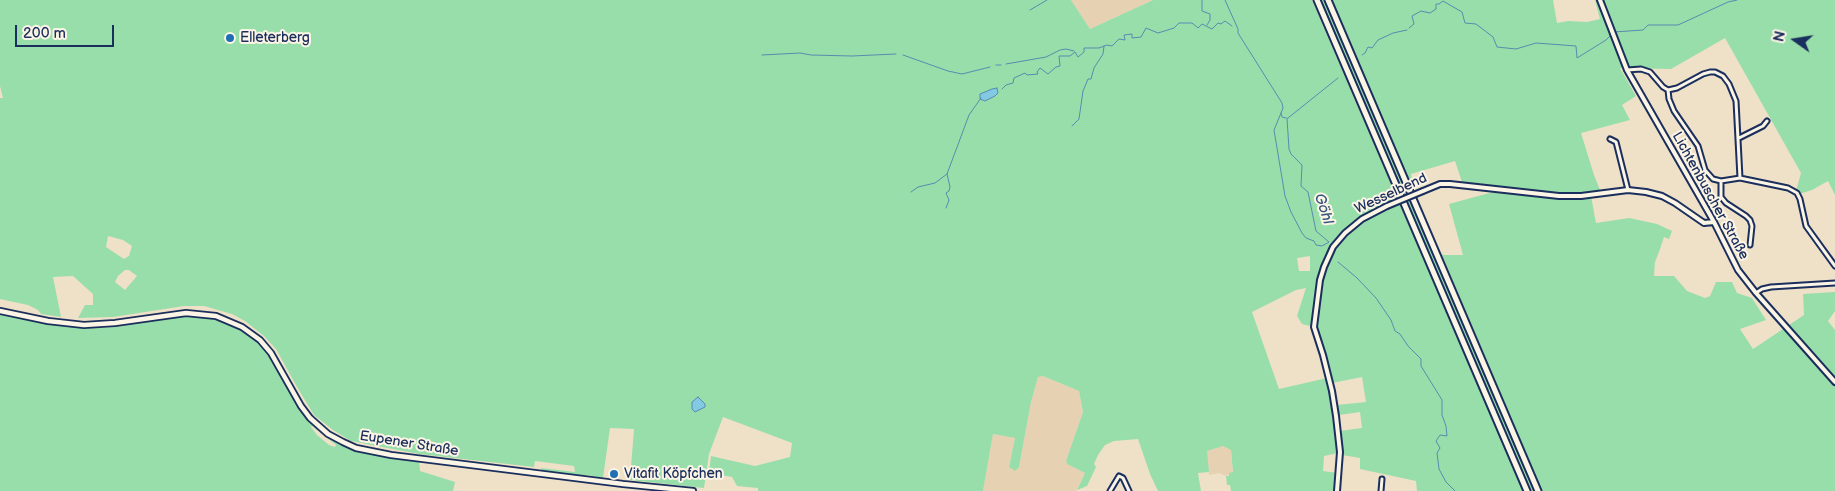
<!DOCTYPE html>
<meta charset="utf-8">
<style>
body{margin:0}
#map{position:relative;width:1835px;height:491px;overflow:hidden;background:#efe0c8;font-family:"Balsamiq Sans",sans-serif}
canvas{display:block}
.north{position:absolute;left:1770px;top:15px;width:50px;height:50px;-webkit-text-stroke:4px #fcf5e5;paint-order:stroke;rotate:283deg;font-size:14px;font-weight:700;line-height:20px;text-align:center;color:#1b2f5e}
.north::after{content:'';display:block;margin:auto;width:18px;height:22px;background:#1b2f5e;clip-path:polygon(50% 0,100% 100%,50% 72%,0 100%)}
.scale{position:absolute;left:15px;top:25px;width:99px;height:22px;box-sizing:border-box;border:2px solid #1b2f5e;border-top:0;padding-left:6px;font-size:15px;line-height:18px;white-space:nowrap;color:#1b2f5e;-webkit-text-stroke:4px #fcf5e5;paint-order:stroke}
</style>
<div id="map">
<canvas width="1835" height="491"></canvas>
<div class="north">N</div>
<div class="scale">200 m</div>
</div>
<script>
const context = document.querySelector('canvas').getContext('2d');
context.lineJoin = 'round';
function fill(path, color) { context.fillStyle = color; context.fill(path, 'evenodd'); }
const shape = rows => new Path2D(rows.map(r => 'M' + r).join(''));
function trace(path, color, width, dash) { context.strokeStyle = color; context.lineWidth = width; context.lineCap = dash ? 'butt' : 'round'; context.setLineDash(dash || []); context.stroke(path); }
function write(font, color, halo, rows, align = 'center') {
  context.font = font + ' "Balsamiq Sans",sans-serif'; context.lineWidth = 4; context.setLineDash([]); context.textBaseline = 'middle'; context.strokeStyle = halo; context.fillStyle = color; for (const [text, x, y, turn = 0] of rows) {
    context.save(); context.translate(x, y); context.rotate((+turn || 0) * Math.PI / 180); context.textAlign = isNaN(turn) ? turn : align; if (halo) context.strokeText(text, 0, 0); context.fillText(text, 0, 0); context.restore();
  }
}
fill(shape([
 [1071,0,1153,0,1090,29],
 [1043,376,1079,391,1083,412,1066,461,1067,464,1085,473,1076,491,983,491,993,434,1015,438,1009,467,1019,467,1031,402,1038,377],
 [1223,446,1231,450,1233,473,1226,476,1219,473,1209,475,1206,451]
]), '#e6d1b3');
fill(shape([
 [0,0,1071,0,1090,29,1153,0,1312,0,1523,491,1417,491,1416,481,1360,469,1360,458,1342,455,1340,431,1362,428,1360,412,1339,415,1337,405,1366,402,1362,377,1332,383,1318,328,1302,324,1297,316,1306,288,1296,290,1252,312,1279,389,1327,378,1336,431,1338,453,1324,456,1323,471,1338,473,1335,491,1231,491,1230,485,1227,485,1226,476,1229,476,1229,473,1233,472,1231,450,1223,446,1207,451,1209,472,1198,473,1201,491,1158,491,1150,474,1138,439,1114,441,1105,445,1098,455,1094,464,1096,467,1087,486,1077,490,1085,473,1067,464,1066,461,1083,412,1079,391,1043,376,1038,377,1031,402,1019,467,1015,471,1009,467,1015,438,993,434,983,491,758,491,758,488,737,486,732,477,709,473,711,456,755,466,790,457,792,443,723,417,709,454,704,488,630,480,634,429,610,428,603,478,587,475,585,477,542,471,541,468,575,472,574,466,535,461,534,467,419,454,351,441,333,430,314,415,297,387,276,349,264,336,245,321,232,314,204,306,184,306,113,317,78,318,85,305,93,305,93,294,73,276,53,277,61,317,41,314,38,310,28,305,0,299,0,98,3,98,0,86],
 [108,236,123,240,132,246,129,256,124,259,106,247],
 [1310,256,1310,271,1299,271,1297,258],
 [125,270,129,270,137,276,125,290,115,282,118,276],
 [1319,0,1326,0,1537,491,1529,491],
 [1332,0,1553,0,1557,23,1568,21,1587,22,1600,19,1595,0,1835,0,1835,195,1828,181,1812,190,1799,194,1796,191,1801,173,1725,38,1671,69,1620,68,1636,96,1622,105,1630,120,1581,133,1594,175,1602,195,1591,196,1596,223,1629,218,1657,224,1672,231,1669,239,1664,237,1660,249,1655,262,1654,276,1674,276,1687,291,1705,298,1710,296,1716,282,1732,282,1737,293,1752,298,1766,320,1740,329,1753,349,1804,315,1803,294,1835,292,1835,311,1828,321,1835,330,1835,491,1542,491,1441,253,1443,255,1463,255,1449,204,1493,192,1464,188,1455,161,1411,174,1414,192],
 [0,313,51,324,95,328,115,327,184,315,216,318,241,329,259,342,269,355,301,409,309,420,331,438,344,446,368,454,419,460,420,471,455,482,453,491,0,491],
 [312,426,336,445,335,447,329,445,317,435,311,427]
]), '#98deab');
const water = shape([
 [997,88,998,93,995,96,985,101,980,99,980,94,992,89,997,88],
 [698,397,705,404,705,407,695,412,692,409,692,402,698,397]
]);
fill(water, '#82c9e3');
trace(water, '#598bae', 1);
trace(shape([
 [1202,0,1202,11,1210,14,1210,20,1207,25],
 [1225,0,1238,29,1238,33,1282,103,1283,108,1281,113,1282,117,1286,118],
 [1030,10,1047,0],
 [1409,28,1414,24,1412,16,1421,11,1430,13,1436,9,1436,4,1439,4,1443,1,1462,12,1465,23,1476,24,1493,37,1497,47,1516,49,1536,43,1576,46,1577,58,1606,40,1610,36],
 [1614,32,1643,30,1648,25,1678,25,1728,2,1737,0],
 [762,55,800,53,811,55,852,56,896,54],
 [903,55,948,71,962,74,990,67],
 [1362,55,1365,53,1368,47,1372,48,1378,40,1393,33,1407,30],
 [1006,64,1046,57,1060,50,1066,49,1074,51],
 [996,65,1001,65],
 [1002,89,1006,85,1013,83,1014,78,1025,73,1027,75,1038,74,1037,72,1040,68,1048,74,1056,67,1060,66,1059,56,1070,56,1075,52,1078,57,1084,52,1084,48,1099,48,1107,45,1112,46,1119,39,1125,40,1124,35,1132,34,1132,38,1141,37,1146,28,1158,33,1174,28,1179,23,1192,23,1198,28,1202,24,1212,29,1218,23,1221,24,1225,21,1232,26],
 [1281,113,1274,130,1285,196,1291,212,1302,233,1306,238,1314,241,1316,245,1322,246,1329,242,1316,231,1308,192,1301,186,1302,165,1291,154,1289,149,1287,118],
 [1288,118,1338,78],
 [1072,126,1079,119,1083,91,1088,79,1091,79,1094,68,1103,54,1104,46],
 [911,192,918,187,935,183,947,174,969,115,981,98],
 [946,208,949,200,946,193,949,191,950,187,947,174],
 [1338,262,1357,278,1376,298,1391,320,1395,331,1400,334,1408,346,1421,359,1421,366,1442,400,1442,415,1446,426,1447,436,1440,435,1436,441,1440,448,1437,453,1439,469,1446,482,1455,491]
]), '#598bae', 1);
const minor = shape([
 [1627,70,1641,69,1650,72,1663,87,1668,90,1669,99,1674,111,1698,146,1705,170,1713,179,1721,181,1721,197,1726,203,1746,216,1750,220,1752,226,1750,245],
 [1668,90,1677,88,1703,74,1710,72,1715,72,1723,76,1729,84,1736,101,1740,178,1788,188,1797,193,1800,199,1806,226,1835,266],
 [1739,138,1763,126,1767,121],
 [1610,139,1616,142,1628,190],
 [1721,181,1740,178],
 [1756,293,1762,289,1771,287,1835,283],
 [1110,491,1119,476,1123,478,1129,491],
 [1381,491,1382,479]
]);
const tertiary = shape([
 [1600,0,1627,70,1714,222,1738,270,1756,293,1835,382],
 [1423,191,1440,184,1450,184,1559,196,1581,196,1628,190,1646,192,1662,196,1675,203,1704,223,1714,222],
 [1337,491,1340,452,1336,416,1332,391,1323,355,1314,327,1320,280,1324,267,1333,247,1345,233,1362,219,1387,206]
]);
const primary = shape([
 [0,311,48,321,84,325,115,323,186,313,216,316,242,327,260,340,271,353,301,406,310,418,328,434,343,442,356,448,391,455,623,484,693,491]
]);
const motorway = shape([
 [1317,0,1527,491],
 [1328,0,1538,491]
]);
trace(minor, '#1b2f5e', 7);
trace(tertiary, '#1b2f5e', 8);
trace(primary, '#1b2f5e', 8);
trace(motorway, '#1b2f5e', 9);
trace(minor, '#fcf5e5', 3);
trace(tertiary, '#fcf5e5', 4);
trace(primary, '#fcf5e5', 4.5);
trace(motorway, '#fcf5e5', 5);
const tertiaryBridge = shape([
 [1387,206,1423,191]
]);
trace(tertiaryBridge, '#1b2f5e', 8, []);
trace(tertiaryBridge, '#fcf5e5', 4);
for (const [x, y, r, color] of [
 [230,38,5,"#1f6fb2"],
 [614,474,5,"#1f6fb2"]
]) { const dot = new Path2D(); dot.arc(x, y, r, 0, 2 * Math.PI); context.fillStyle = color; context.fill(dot); trace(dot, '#fcf5e5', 2); }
write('14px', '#1b2f5e', '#fcf5e5', [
 ["Elleterberg",240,38],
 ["Vitafit Köpfchen",624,474]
], 'left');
write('14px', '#1b2f5e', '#fcf5e5', [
 ["Wesselbend",1391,194,-25],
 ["Lichtenbuscher Straße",1710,196,61],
 ["Eupener Straße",409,444,9]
]);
write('italic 15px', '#35567f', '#fcf5e5', [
 ["Göhl",1323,209,72]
]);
</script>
